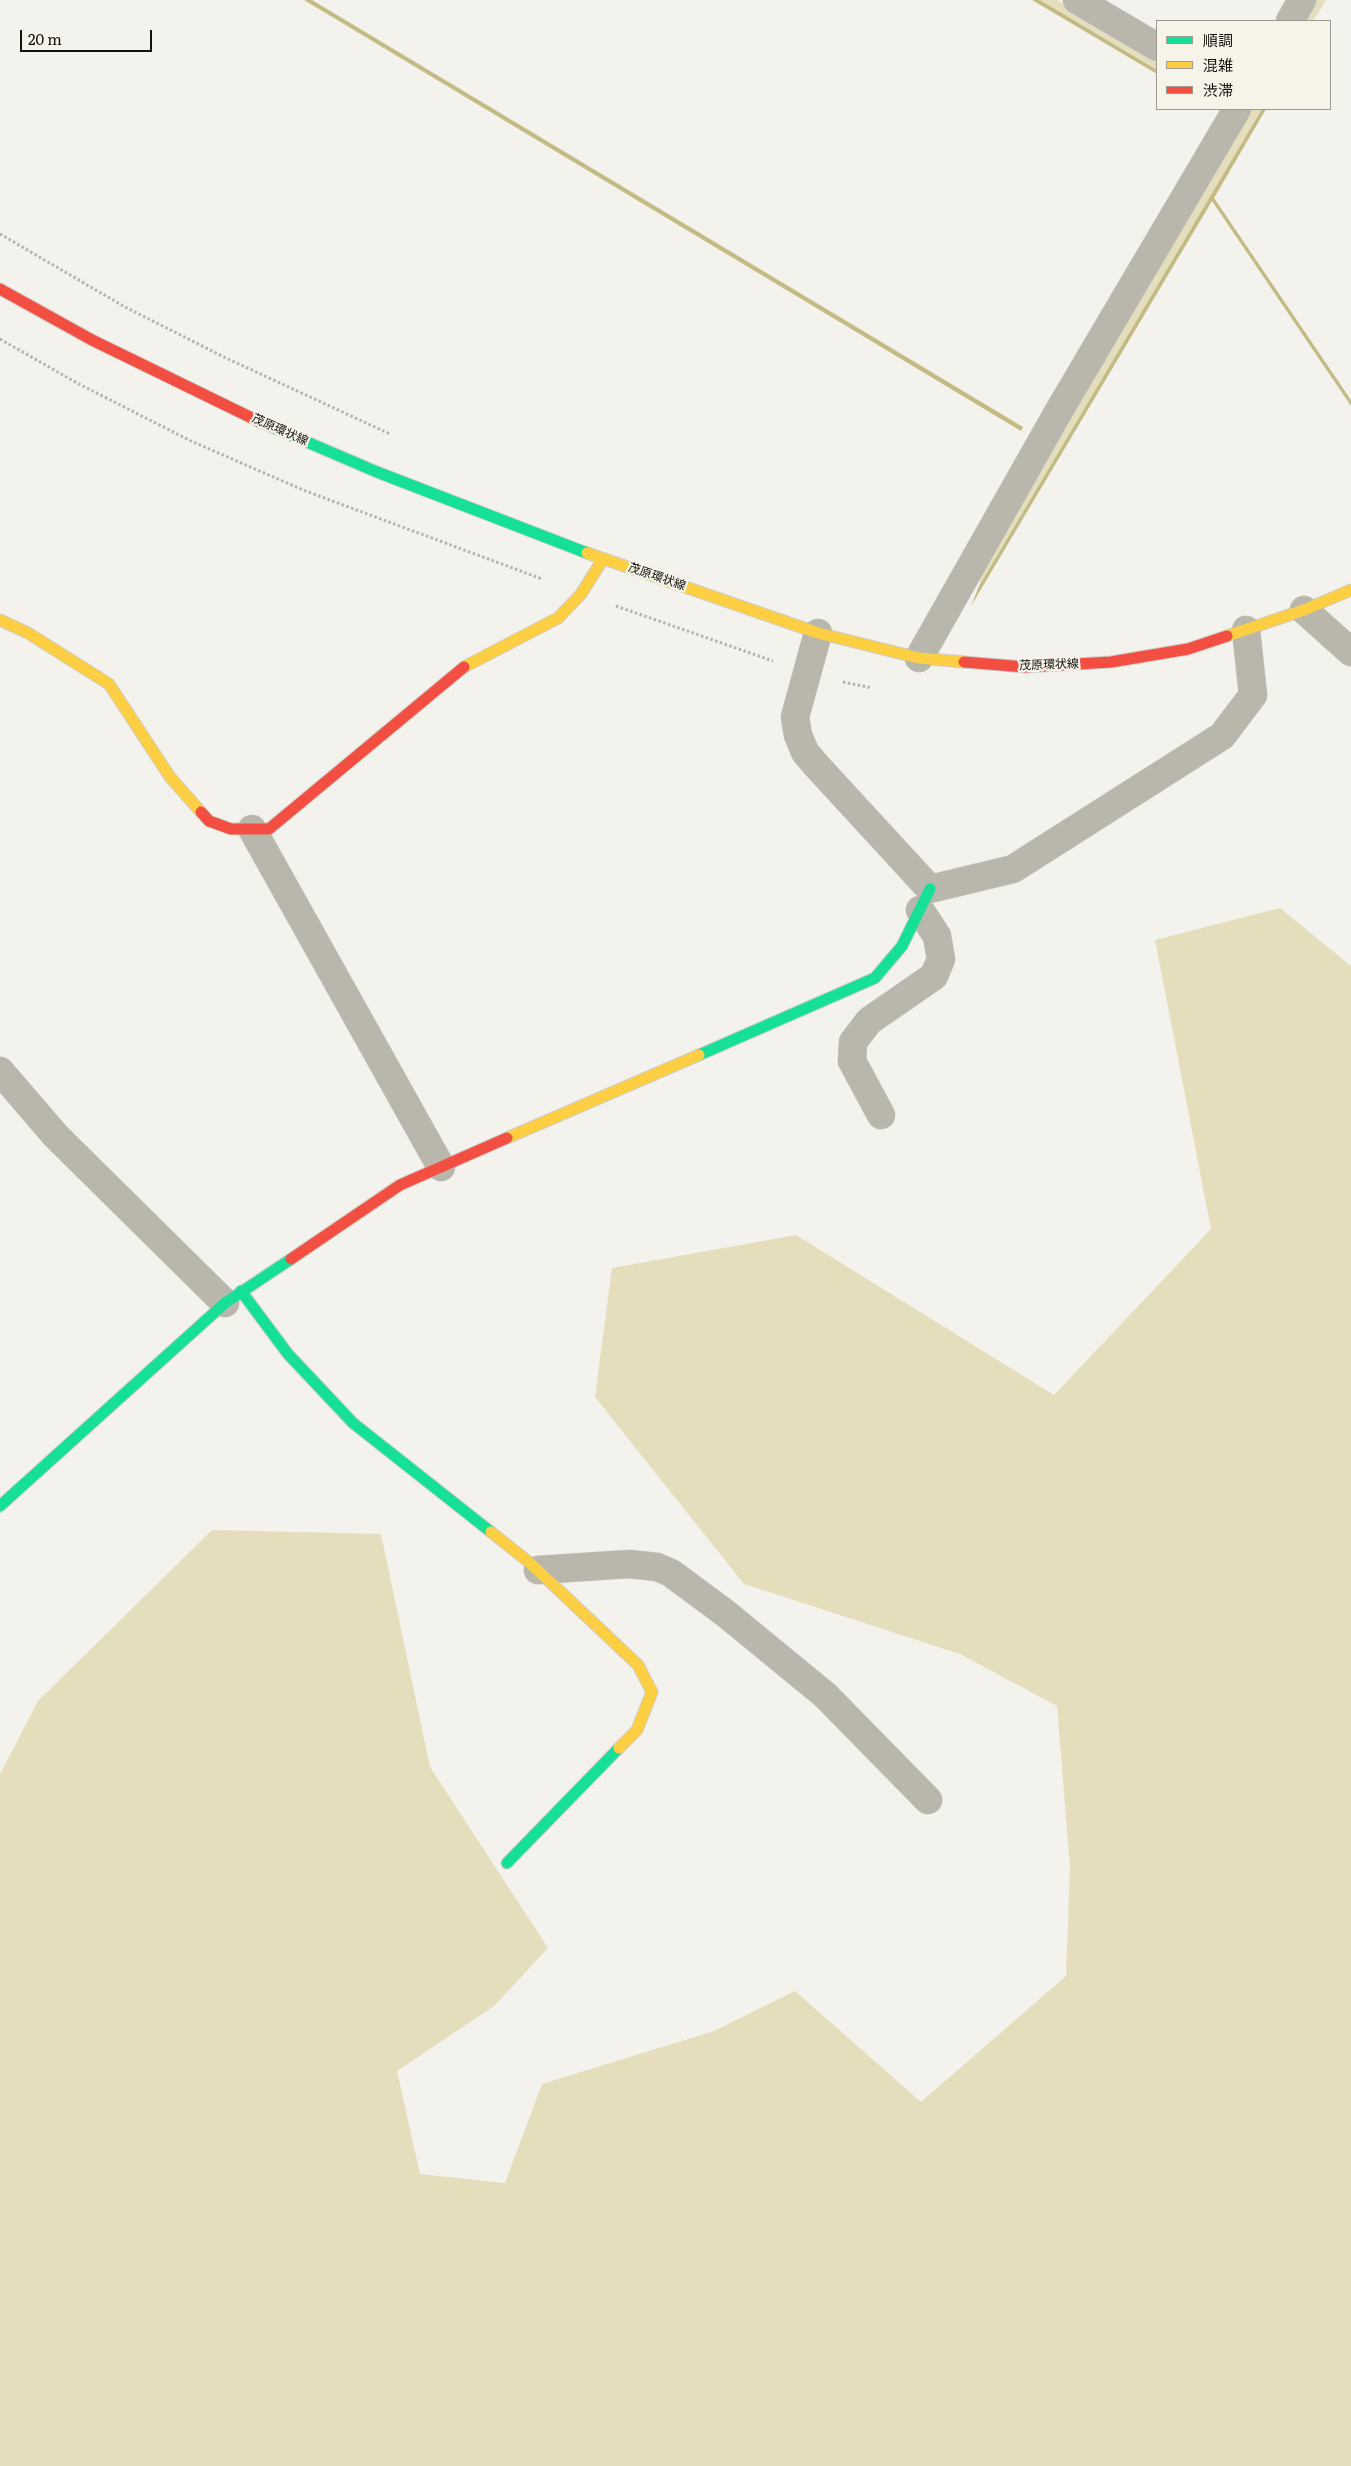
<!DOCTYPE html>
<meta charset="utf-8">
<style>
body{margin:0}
#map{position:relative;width:1351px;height:2466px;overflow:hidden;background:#f3f2ec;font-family:Literata,"Noto Sans JP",serif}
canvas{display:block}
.legend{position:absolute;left:1156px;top:20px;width:175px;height:90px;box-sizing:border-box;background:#f6f4e9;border:1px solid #9b9991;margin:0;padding:6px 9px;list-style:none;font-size:15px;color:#12110d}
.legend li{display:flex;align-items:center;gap:10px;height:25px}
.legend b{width:25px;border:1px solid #9b9991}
.scale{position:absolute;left:20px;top:30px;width:132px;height:22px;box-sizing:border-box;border:2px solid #12110d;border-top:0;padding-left:6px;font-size:15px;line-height:18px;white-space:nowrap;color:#12110d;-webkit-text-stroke:4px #f6f4e9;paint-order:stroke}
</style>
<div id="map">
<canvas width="1351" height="2466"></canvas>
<ul class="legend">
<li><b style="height:6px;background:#16e098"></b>順調</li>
<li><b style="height:6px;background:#ffcf43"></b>混雑</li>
<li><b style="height:6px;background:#f24e42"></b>渋滞</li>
</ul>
<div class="scale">20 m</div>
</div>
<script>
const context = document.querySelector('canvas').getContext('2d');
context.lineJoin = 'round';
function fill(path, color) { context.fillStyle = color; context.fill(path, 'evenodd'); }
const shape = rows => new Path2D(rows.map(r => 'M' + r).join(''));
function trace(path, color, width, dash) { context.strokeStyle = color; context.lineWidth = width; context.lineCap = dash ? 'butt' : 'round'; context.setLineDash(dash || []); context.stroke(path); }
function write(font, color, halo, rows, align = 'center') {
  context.font = font + ' Literata,"Noto Sans JP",serif'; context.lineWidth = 4.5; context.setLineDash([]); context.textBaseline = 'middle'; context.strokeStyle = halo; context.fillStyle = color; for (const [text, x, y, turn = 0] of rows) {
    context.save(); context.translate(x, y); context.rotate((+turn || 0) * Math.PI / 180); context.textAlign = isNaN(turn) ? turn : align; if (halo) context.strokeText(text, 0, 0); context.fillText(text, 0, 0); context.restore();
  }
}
fill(shape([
 [1040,0,1057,0,1157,59,1157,70],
 [1315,0,1326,0,1313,21,1303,21],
 [1252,109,1262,109,979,586,983,570,992,552],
 [1280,908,1351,966,1351,2466,0,2466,0,1774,38,1701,212,1530,381,1534,430,1767,548,1948,494,2006,397,2071,420,2174,505,2183,542,2084,714,2031,795,1991,921,2102,1066,1976,1070,1866,1057,1706,960,1654,744,1584,595,1397,612,1268,796,1235,1054,1395,1211,1229,1155,940]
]), '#e5debc');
fill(shape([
 [304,0,312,0,1023,427,1021,431],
 [1032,0,1040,0,1157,70,1157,74],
 [1262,109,1266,109,1214,198,1351,400,1351,406,1212,201,971,606,979,586]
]), '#c4ba84');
const street = shape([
 [1077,0,1157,47],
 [1290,21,1302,0],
 [1304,610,1351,652],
 [818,633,795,717,798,735,805,752,815,764,930,889,1013,869,1222,736,1253,695,1246,630],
 [919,658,1060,409,1237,109],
 [252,829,441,1167],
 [0,1071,56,1136,225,1303],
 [881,1115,852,1061,853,1042,869,1021,934,976,941,959,937,936,920,910],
 [538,1570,629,1564,657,1567,671,1573,725,1613,825,1695,928,1800]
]);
const fast = shape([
 [258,421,377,472,587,553],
 [699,1055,875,978,902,946,930,889],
 [241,1291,288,1354,353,1423,491,1532],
 [0,1506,225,1303,291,1259],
 [507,1863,619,1748]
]);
const slow = shape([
 [587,553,818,633,919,658,964,662],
 [0,620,28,633,109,684,170,777,201,812],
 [1227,636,1304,610,1351,590],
 [464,667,558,618,581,594,603,559],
 [507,1138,699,1055],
 [491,1532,530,1563,638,1665,652,1692,637,1730,619,1748]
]);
const jam = shape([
 [0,289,92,340,258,421],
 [964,662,1025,667,1111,662,1188,649,1227,636],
 [201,812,209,821,231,829,269,829,464,667],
 [291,1259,400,1185,507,1138]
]);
trace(street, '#cecdc9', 29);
trace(fast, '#cecdc9', 13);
trace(slow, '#cecdc9', 13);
trace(jam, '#cecdc9', 13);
trace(shape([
 [0,234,125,307,226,358,390,434],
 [0,339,77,383,191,441,303,490,542,579],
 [616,606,773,661],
 [843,682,872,688]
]), '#b5b4ac', 3, [2.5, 2.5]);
trace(street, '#b9b7ac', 28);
trace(fast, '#16e098', 11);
trace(slow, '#ffcf43', 11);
trace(jam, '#f24e42', 11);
write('12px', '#12110d', '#f6f4e9', [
 ["茂原環状線",280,430,24],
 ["茂原環状線",657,577,19],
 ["茂原環状線",1049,665,-2]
]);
</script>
